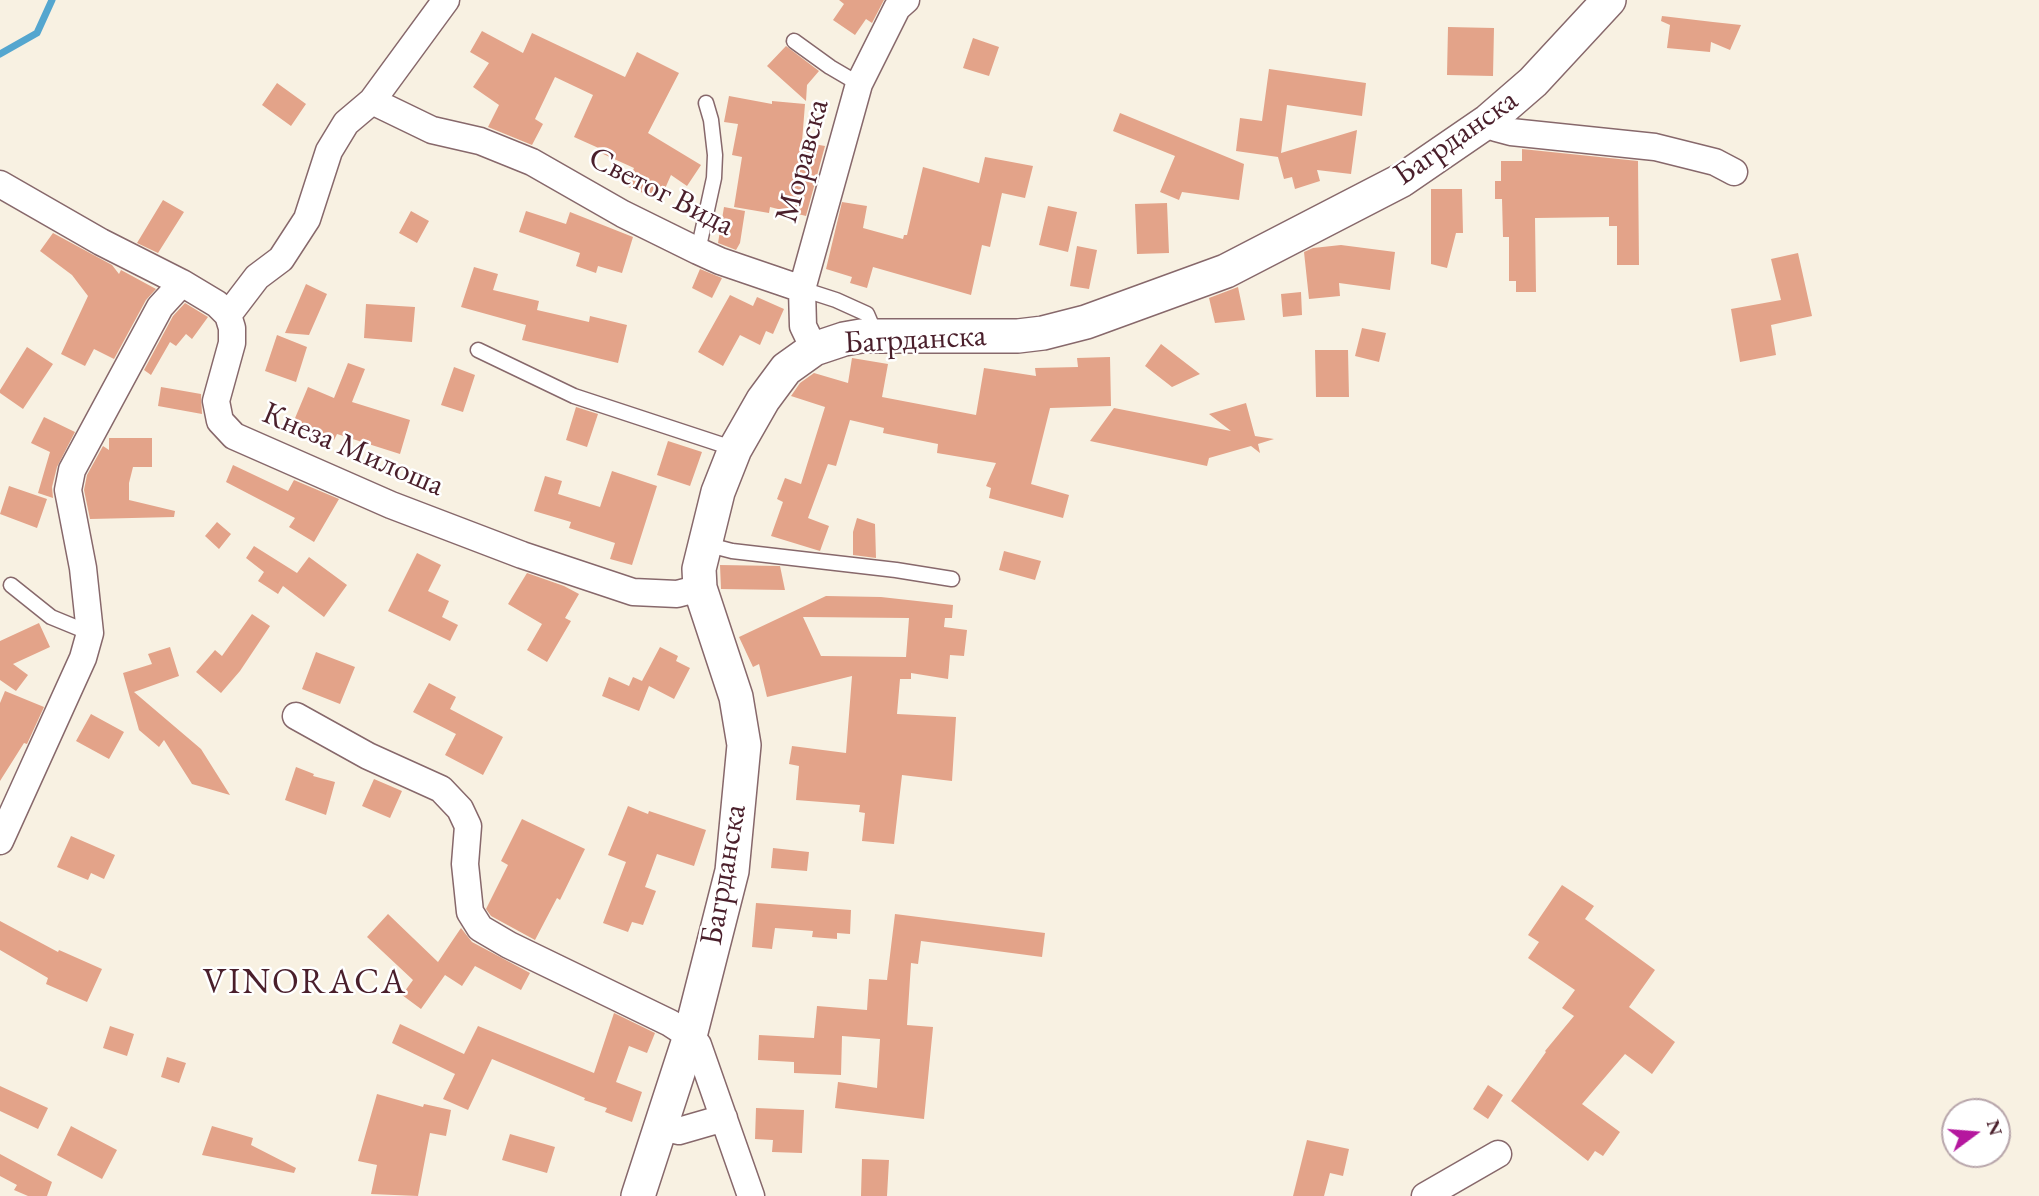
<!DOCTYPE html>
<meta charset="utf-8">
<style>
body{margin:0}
#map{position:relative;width:2039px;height:1196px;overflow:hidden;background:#f8f1e2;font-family:"EB Garamond",serif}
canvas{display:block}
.north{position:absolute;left:1941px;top:1098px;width:70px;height:70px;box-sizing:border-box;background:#fff;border:2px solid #b7a5aa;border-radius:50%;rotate:74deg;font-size:19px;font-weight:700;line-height:28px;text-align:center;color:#4a1f2b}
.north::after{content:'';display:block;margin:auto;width:24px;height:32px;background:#b5179e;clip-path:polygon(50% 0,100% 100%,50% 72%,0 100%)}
</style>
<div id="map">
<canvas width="2039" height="1196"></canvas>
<div class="north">N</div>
</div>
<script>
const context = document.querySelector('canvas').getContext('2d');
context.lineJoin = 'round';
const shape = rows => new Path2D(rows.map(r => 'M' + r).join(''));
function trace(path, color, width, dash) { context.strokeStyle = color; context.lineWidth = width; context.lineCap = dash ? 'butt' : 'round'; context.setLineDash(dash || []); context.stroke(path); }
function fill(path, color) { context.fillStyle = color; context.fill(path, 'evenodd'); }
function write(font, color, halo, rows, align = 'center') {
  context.font = font + ' "EB Garamond",serif'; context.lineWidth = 5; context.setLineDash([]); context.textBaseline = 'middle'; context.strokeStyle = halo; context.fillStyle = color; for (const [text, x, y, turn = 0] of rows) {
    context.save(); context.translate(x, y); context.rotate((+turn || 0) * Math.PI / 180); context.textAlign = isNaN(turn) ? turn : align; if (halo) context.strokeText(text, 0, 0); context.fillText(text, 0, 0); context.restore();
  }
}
trace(shape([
 [0,54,37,33,52,0]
]), '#54a6cf', 7);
fill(shape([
 [839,0,884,0,872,23,866,19,855,35,833,20,844,4],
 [1662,16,1713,22,1741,25,1730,50,1711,42,1710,52,1667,48,1670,25,1661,21],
 [1448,27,1494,28,1493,76,1447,75],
 [482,31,523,53,532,33,625,77,637,52,679,73,648,133,701,165,687,186,671,175,660,200,626,186,634,168,601,153,603,150,574,137,593,95,555,77,535,119,543,124,532,145,488,127,499,105,473,87,489,63,470,52],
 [973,38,999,47,989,76,963,68],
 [786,46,819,71,807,85,806,101,767,66],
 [1269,69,1366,83,1362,116,1287,105,1281,153,1357,130,1351,174,1317,170,1320,181,1295,189,1292,177,1284,179,1278,157,1236,151,1240,118,1262,121],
 [277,83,306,104,291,126,262,105],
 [729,96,772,104,772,101,805,104,802,142,825,146,806,216,770,207,769,213,734,207,742,157,732,155,738,124,724,122],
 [1120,113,1244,164,1239,200,1182,192,1179,200,1160,192,1175,156,1113,131],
 [1522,149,1638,161,1639,265,1617,265,1617,226,1609,226,1609,217,1535,218,1536,292,1516,292,1516,281,1509,281,1509,237,1503,237,1502,199,1495,199,1495,181,1501,181,1501,161,1522,161],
 [985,157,1033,166,1025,198,1002,193,990,247,982,245,971,295,873,267,867,288,850,283,852,277,826,269,842,202,867,206,863,228,903,239,904,235,907,235,923,167,979,183],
 [1431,189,1462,189,1463,233,1456,233,1447,268,1431,264],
 [163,200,184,212,158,253,137,243],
 [1167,203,1169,253,1137,254,1135,204],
 [1048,206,1077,212,1068,252,1039,245],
 [724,207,745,211,740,243,736,250,718,243],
 [411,211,429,221,417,243,399,233],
 [526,211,566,224,570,212,633,237,622,273,598,266,596,273,576,266,580,253,519,232],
 [53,233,112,265,119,274,121,270,156,289,146,300,114,359,94,349,85,366,61,354,88,296,72,275,40,251],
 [1341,245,1395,252,1390,290,1339,283,1340,296,1309,299,1304,252,1313,248],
 [1077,246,1097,250,1089,289,1070,286],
 [1798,253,1812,316,1771,325,1776,355,1740,362,1731,309,1781,300,1771,259],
 [474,267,498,274,493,290,539,301,537,310,589,322,590,316,627,325,618,363,522,340,526,325,461,307],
 [700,269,722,278,712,298,692,288],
 [306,284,327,294,309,335,285,333],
 [1238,287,1245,320,1215,323,1209,298],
 [1301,292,1302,315,1283,317,1281,294],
 [730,295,753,306,757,297,784,309,773,334,766,331,760,345,740,335,723,366,698,352],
 [185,303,208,317,192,339,186,334,176,346,170,342,151,375,144,370,173,316],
 [366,304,415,307,412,342,364,338],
 [1362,328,1386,333,1379,362,1355,356],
 [277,335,307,347,296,382,265,371],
 [1161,344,1200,374,1172,387,1145,366],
 [27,347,53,364,23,409,0,393,0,390],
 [1315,350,1348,350,1349,397,1316,397],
 [1110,357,1111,406,1050,408,1031,484,1069,495,1063,518,989,498,991,488,986,486,996,463,937,453,938,444,883,433,884,428,850,420,836,466,828,464,808,518,829,526,820,551,771,536,783,502,777,499,785,478,801,484,825,407,791,396,800,383,814,373,848,383,852,358,888,364,882,397,976,415,984,368,1036,376,1035,368,1078,367,1077,358],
 [348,363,365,369,352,402,410,420,400,454,337,434,334,440,293,423,308,387,334,398],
 [454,367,475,375,463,412,441,405],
 [161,387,201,394,202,414,158,406],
 [1246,403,1255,436,1274,439,1258,444,1260,453,1251,446,1209,458,1207,466,1090,441,1114,408,1231,431,1209,414],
 [576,407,598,414,587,447,566,440],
 [44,417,75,432,57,467,52,487,53,498,38,493,50,452,31,443],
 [109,438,152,438,152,467,133,467,129,483,129,500,175,511,174,517,90,519,84,490,87,475,103,446,109,450],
 [668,441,702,452,690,486,657,475],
 [233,465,288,491,294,480,339,499,314,542,289,527,295,518,226,482],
 [612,471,657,486,632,565,610,559,615,543,569,528,571,522,534,511,545,476,562,481,558,494,600,507],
 [9,486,47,499,37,528,0,514],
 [857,518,875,524,876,558,853,555,853,532],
 [217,522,231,534,219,549,205,536],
 [254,546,297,573,309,557,347,585,324,617,283,586,278,594,258,581,264,572,246,558],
 [1004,551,1041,561,1035,580,999,570],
 [417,553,441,565,428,591,449,601,442,617,458,625,450,641,388,611],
 [720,565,780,566,785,590,721,589],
 [527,573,564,586,579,594,565,618,571,621,547,662,527,650,542,624,508,604],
 [826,596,881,597,953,605,952,618,945,618,944,627,967,630,964,656,950,655,948,679,911,673,911,679,900,679,897,714,956,717,952,781,902,775,894,844,862,841,865,813,859,812,860,805,796,800,799,766,789,764,792,746,846,753,852,676,767,697,759,664,753,667,739,637],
 [803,617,909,618,906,657,821,656],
 [252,614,270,626,240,671,221,693,196,672,215,650,222,656],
 [39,623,50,647,13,664,28,675,16,691,0,680,0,641],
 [170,647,179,676,134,692,201,749,230,795,192,784,164,740,159,747,139,730,123,673,152,664,148,654],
 [660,647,678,656,676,661,690,668,674,699,649,686,639,711,602,696,609,677,629,686,633,677,642,681],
 [316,652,355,667,340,704,302,689],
 [429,683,456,697,450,709,503,737,483,775,445,755,456,734,413,712],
 [5,691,44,707,27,744,24,743,0,781,0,703],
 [91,714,124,732,109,759,76,741],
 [296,767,314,774,313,776,335,782,326,815,285,800],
 [374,779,402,791,390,818,362,806],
 [628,806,648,814,649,811,706,830,694,866,657,854,645,887,656,891,643,925,632,922,628,932,603,923,626,862,608,855],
 [522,819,585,849,560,900,557,898,535,940,491,916,486,909,508,865,501,861],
 [71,836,115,855,104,879,91,873,88,880,57,867],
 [773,848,809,852,807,871,771,868],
 [1562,885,1594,906,1585,919,1655,970,1629,1007,1675,1042,1652,1074,1625,1054,1582,1104,1620,1132,1603,1156,1595,1151,1588,1161,1511,1101,1546,1052,1545,1051,1574,1016,1562,1008,1575,990,1528,958,1539,942,1528,935],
 [756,903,851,910,850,934,837,933,837,939,812,937,813,931,775,928,772,949,752,947],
 [388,914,438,962,461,928,472,942,530,973,521,990,475,966,462,986,445,975,421,1009,402,995,413,980,367,937],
 [895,914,1045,933,1042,957,921,941,918,964,911,963,907,1025,933,1027,924,1119,835,1108,838,1082,877,1088,880,1039,842,1036,841,1075,794,1073,794,1062,758,1060,759,1035,814,1038,817,1006,867,1010,869,979,887,980],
 [0,921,58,952,59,950,102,969,87,1002,46,984,48,978,0,950],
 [614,1013,655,1033,647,1053,629,1046,616,1082,642,1092,632,1122,605,1112,607,1108,584,1100,585,1098,492,1059,468,1110,443,1099,455,1074,392,1043,400,1024,464,1054,478,1026,594,1073],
 [110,1026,134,1034,127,1056,103,1048],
 [167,1057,186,1063,179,1083,161,1077],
 [1488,1085,1503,1095,1488,1119,1473,1109],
 [0,1086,48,1108,38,1129,0,1111],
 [377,1094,423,1107,424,1104,451,1110,446,1136,430,1133,418,1196,371,1194,377,1165,358,1161],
 [756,1108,804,1110,802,1153,772,1152,773,1140,755,1139],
 [71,1126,117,1150,102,1179,57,1155],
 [212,1126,253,1138,251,1145,296,1168,294,1173,202,1155],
 [510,1134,555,1147,547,1173,502,1160],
 [1307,1140,1349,1149,1343,1176,1330,1173,1324,1196,1293,1196],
 [0,1154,52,1182,47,1196,28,1196,14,1190,17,1185,0,1176],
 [862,1159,889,1160,887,1196,861,1196]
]), '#e3a389');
const service = shape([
 [794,41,830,67,859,84],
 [698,251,714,178,715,155,711,120,706,103],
 [802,289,836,300,867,314,876,335],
 [478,350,574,396,735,449],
 [705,544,732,551,896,570,952,579],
 [11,585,51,617,90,633]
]);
const minor = shape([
 [372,101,432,130,480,141,532,162,623,214,698,251,720,261,802,289],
 [1488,121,1496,128,1511,132,1655,147,1715,162,1734,172],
 [0,184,101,242,182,283,217,304,228,315,232,328,232,343,216,401,220,421,234,436,391,505,522,555,633,592,677,594,700,588],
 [228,315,257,277,281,259,307,219,329,151,346,123,372,101,446,0],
 [814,349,803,326,802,289,859,84,897,8,906,0],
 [296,716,368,756,441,789,460,809,468,826,465,864,470,912,480,928,509,945,670,1023,690,1036,698,1045,751,1196],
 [0,841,83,658,90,633,83,568,68,490,72,470,160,307,182,283],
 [661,1127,679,1131,724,1118],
 [1425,1196,1498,1154]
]);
const tertiary = shape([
 [638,1196,690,1036,732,871,744,745,736,697,700,588,699,569,718,492,735,449,763,400,786,369,814,349,844,339,861,336,1018,336,1043,333,1086,322,1226,271,1402,180,1488,121,1533,82,1609,0]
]);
trace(service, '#87686b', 17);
trace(minor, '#87686b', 29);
trace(tertiary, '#87686b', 36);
trace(service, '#fff', 14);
trace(minor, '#fff', 26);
trace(tertiary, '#fff', 33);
write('32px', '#4a1f2b', '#fff', [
 ["Багрданска",1456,138,-35],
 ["Моравска",803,161,-75],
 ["Светог Вида",661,192,27],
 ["Багрданска",915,340,-3],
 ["Кнеза Милоша",353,450,23],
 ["Багрданска",724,875,-80]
]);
context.letterSpacing = '2px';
write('35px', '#4a1f2b', '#fff', [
 ["VINORACA",305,983]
]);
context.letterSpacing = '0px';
</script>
